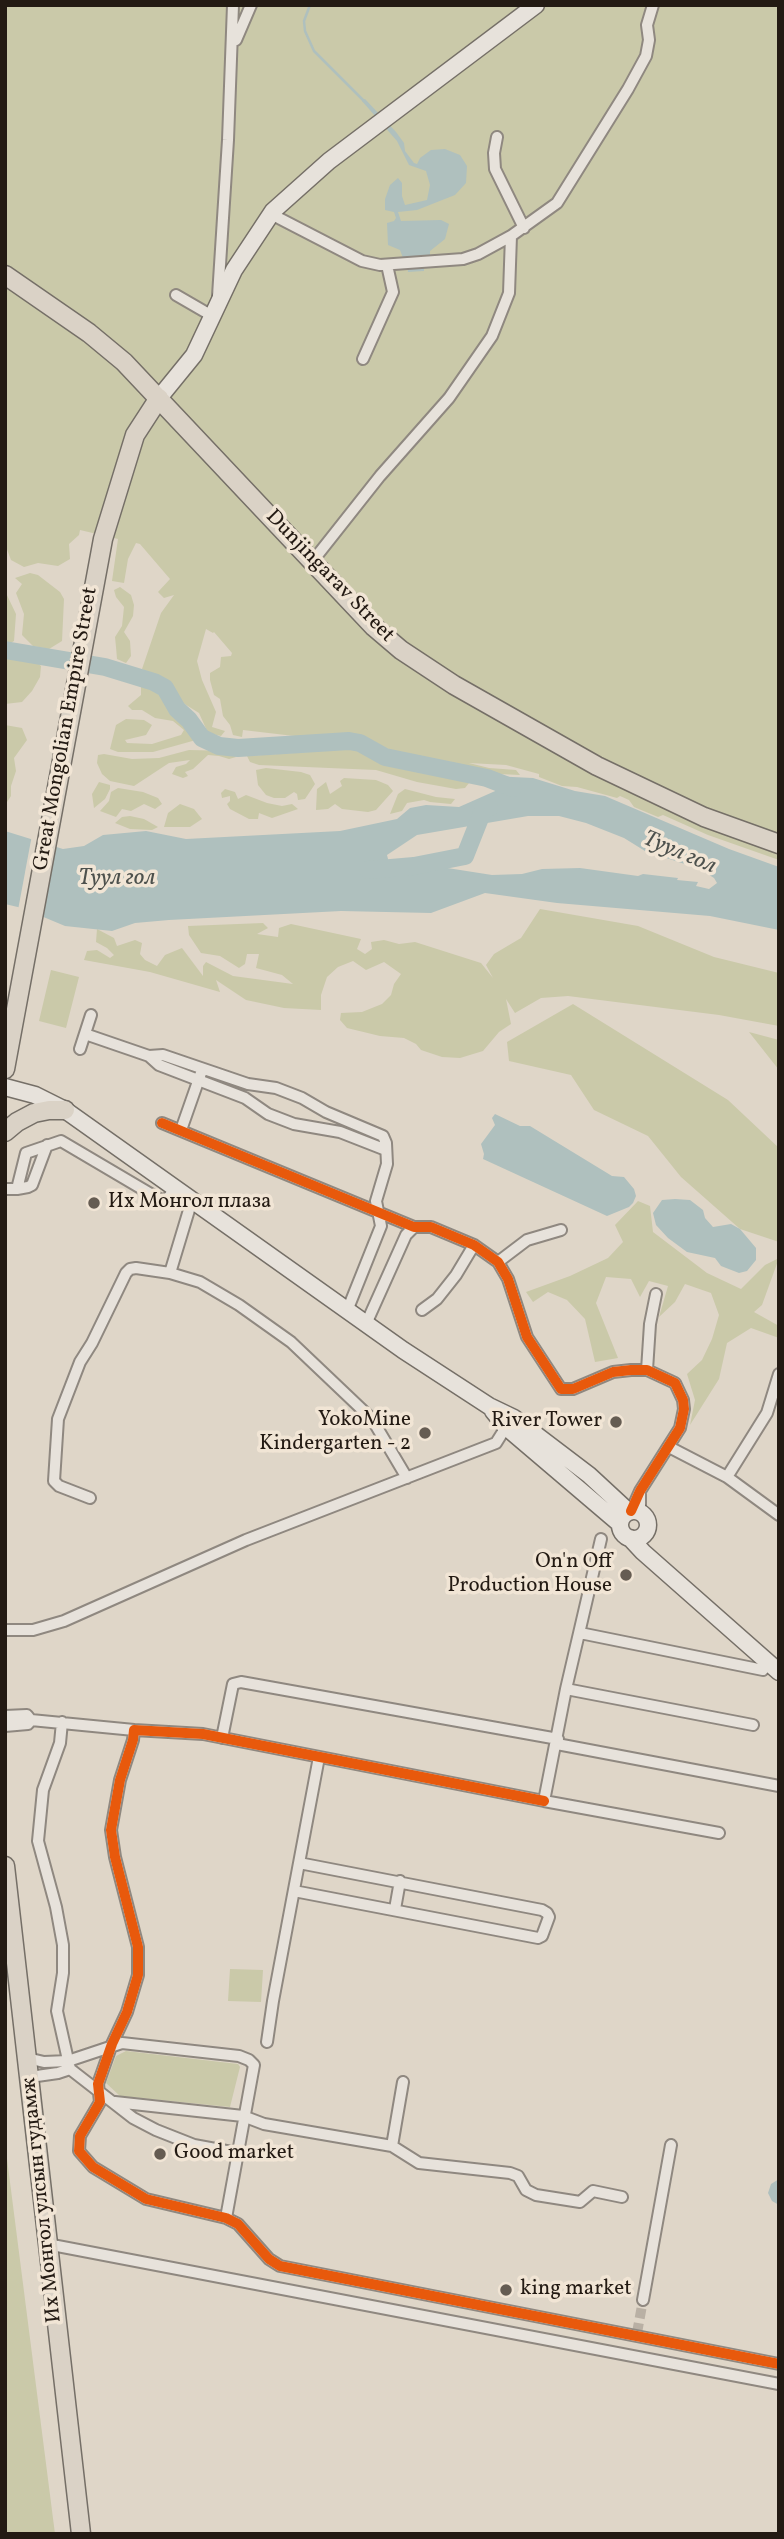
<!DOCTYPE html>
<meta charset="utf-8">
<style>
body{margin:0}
#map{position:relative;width:784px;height:2539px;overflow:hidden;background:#dfd6c8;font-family:Vollkorn,serif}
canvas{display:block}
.frame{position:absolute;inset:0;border:7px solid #231a13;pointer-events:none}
</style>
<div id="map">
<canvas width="784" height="2539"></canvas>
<div class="frame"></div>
</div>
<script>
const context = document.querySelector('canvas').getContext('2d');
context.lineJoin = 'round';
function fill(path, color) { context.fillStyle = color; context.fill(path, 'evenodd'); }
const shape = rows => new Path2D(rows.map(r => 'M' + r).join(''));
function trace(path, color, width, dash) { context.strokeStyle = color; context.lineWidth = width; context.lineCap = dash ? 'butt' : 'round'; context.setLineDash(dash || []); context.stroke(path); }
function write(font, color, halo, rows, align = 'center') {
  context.font = font + ' Vollkorn,serif'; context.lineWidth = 7; context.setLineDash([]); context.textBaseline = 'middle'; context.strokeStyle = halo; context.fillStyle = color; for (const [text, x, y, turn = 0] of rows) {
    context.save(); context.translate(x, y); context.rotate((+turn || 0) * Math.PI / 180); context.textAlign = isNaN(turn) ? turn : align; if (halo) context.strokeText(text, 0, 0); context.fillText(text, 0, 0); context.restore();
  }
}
fill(shape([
 [5,5,779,5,779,860,708,835,663,815,658,817,634,807,629,800,620,796,617,798,577,787,562,786,539,777,539,774,506,765,469,763,489,768,516,770,520,775,478,773,388,752,355,738,311,738,243,730,242,737,233,735,230,725,223,716,220,699,214,695,210,680,210,673,220,667,221,657,231,656,232,653,214,632,213,633,206,629,197,661,202,680,216,712,212,727,225,731,221,736,208,733,199,713,183,703,161,680,142,669,161,613,174,595,164,598,158,592,170,579,140,544,136,543,128,559,124,583,112,581,118,539,80,530,79,535,69,544,70,559,58,566,38,563,24,567,11,560,5,544],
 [30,573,38,575,60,592,64,599,62,641,49,649,33,646,22,635,24,614,16,593,22,584,15,578],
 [120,587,131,595,134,605,133,616,124,632,130,641,131,656,126,663,117,659,116,647,115,637,122,626,124,607,116,597,114,590],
 [5,591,16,614,14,641,9,644,5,644],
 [9,652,35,660,41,666,40,677,32,691,22,702,5,704,5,664,7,662,5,653],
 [145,685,157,691,196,740,153,752,118,752,110,749,116,725,126,719,144,720,152,725,146,735,125,740,127,743,152,744,181,735,184,730,173,721,155,718,142,710,132,710,128,706,141,695,141,687],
 [5,725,22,728,27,740,14,758,16,771,11,786,11,796,5,805],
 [331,745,348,745,365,750,374,759,396,767,429,771,469,783,465,788,456,789,417,782,376,770,259,765,250,762,247,756,308,752],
 [189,750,229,751,236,757,229,759,219,756,208,755,193,769,185,772,188,776,183,778,172,774,176,767,186,764,190,760,169,763,134,786,110,781,102,774,97,763,98,755,104,754,132,759,159,758],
 [266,768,301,772,310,775,315,784,305,799,298,800,297,794,294,792,285,798,274,798,266,795,258,785,256,770],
 [344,778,376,780,388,785,393,791,376,810,368,812,342,809,335,804,328,809,316,810,317,789,326,782,330,794,342,786,340,781],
 [99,782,110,785,110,789,105,799,94,808,92,794],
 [118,788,143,792,158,798,162,804,155,809,144,804,131,811,122,809,116,817,100,811,109,801,111,792],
 [225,789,235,792,238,799,246,795,267,803,282,806,292,804,298,809,272,818,259,813,258,819,249,819,230,809,227,804,230,801,230,796,222,798,221,793],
 [405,789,436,797,455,799,451,804,430,802,424,800,407,803,402,811,390,814,398,794],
 [180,804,194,809,202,819,190,827,164,827,168,813],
 [130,816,144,819,158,827,152,830,130,829,115,823,122,817],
 [540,909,638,926,714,957,779,973,779,1026,719,1015,568,996,541,998,515,1013,506,999,511,1024,499,1032,483,1051,460,1058,442,1057,421,1050,416,1044,404,1038,380,1036,347,1028,340,1020,341,1013,362,1012,382,1004,391,995,394,984,401,974,384,962,366,970,353,961,338,967,327,977,321,995,321,1010,284,1008,246,1000,216,980,220,992,150,972,84,960,87,951,97,950,110,958,114,955,107,948,96,942,97,929,114,938,117,946,135,940,142,943,140,954,145,960,157,966,165,955,182,948,203,976,203,966,206,962,233,976,293,984,282,975,256,968,259,954,247,954,245,964,239,968,220,956,201,953,189,935,188,926,263,923,268,928,257,934,278,937,279,928,291,924,361,939,357,949,365,954,372,949,371,942,384,940,399,944,415,942,481,963,493,978,486,965,494,954,521,938],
 [51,970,79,977,66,1028,39,1021],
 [573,1004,728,1100,779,1148,779,1242,740,1229,681,1177,648,1136,594,1110,571,1075,509,1061,507,1042],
 [749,1032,779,1040,779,1070],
 [638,1201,650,1206,653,1232,707,1273,741,1289,765,1265,779,1258,762,1305,754,1312,779,1326,779,1338,751,1328,727,1343,719,1379,690,1425,695,1400,687,1374,702,1360,712,1339,719,1315,711,1293,685,1284,675,1302,659,1317,668,1286,649,1281,640,1297,631,1279,606,1277,596,1303,618,1358,595,1362,585,1319,567,1300,548,1292,533,1302,526,1292,570,1276,608,1258,623,1242,615,1225],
 [230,1969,263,1970,261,2002,228,2001],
 [126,2051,238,2064,240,2067,230,2107,120,2096,106,2083,116,2056],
 [5,2143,55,2534,5,2534]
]), '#cac9a9');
fill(shape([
 [365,99,396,132,404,143,405,151,414,163,417,164,420,158,431,150,445,149,460,155,467,166,466,183,455,195,417,210,398,212,401,221,441,220,449,224,445,239,430,251,430,255,424,256,424,271,408,272,407,258,403,258,400,250,388,245,387,223,394,221,396,218,394,212,385,210,385,199,390,185,398,178,402,183,402,196,405,205,427,200,430,185,426,171,409,165,397,141,362,101],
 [492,776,533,778,575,791,605,796,729,849,779,867,779,930,710,916,557,903,485,893,431,913,341,911,169,920,135,923,112,931,65,926,22,908,5,904,5,831,63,849,84,846,103,835,146,831,186,839,340,831,397,819,410,808,426,805,459,807,502,788,494,783],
 [528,816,559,816,586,823,624,838,645,851,700,869,714,878,717,883,709,889,696,886,698,882,677,880,678,878,643,874,638,876,580,868,542,869,522,874,492,875,441,867,391,871,387,855,417,835],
 [495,1114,520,1126,530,1126,612,1176,624,1177,634,1189,636,1196,633,1203,629,1207,607,1216,483,1159,484,1154,481,1144,495,1125,492,1118],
 [675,1199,690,1200,703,1210,705,1218,713,1227,731,1224,740,1229,756,1248,756,1260,747,1271,739,1273,721,1266,715,1258,687,1252,668,1238,656,1225,653,1213,662,1200],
 [779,2179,779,2205,772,2201,768,2193,771,2184]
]), '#afc0be');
fill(shape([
 [32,835,54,842,41,919,18,910]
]), '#dfd6c8');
trace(shape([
 [310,5,304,21,305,31,314,51,364,101]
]), '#afc0be', 2.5);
trace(shape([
 [5,650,105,667,154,682,165,688,177,709,189,720,202,738,219,746,238,748,349,741,360,743,385,757,487,778,513,788],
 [368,870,414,866,465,856,484,808,489,808]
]), '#afc0be', 18);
trace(shape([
 [637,2333,643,2300]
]), '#b9b0a4', 10, [10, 5]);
const street = shape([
 [236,40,251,5],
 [497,137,494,153,495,169,524,228],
 [271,214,362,261,380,265,463,259,478,254,511,236,557,203,628,89,646,56,649,40,647,25,653,5],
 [176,295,214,317],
 [218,296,228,140,233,5],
 [363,359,393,292,387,265],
 [312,562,380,476,449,398,492,336,509,293,511,236],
 [85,1034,149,1056,159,1065,245,1098,268,1114,294,1124,340,1132,386,1150],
 [80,1049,91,1015],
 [149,1056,163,1055,248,1084,276,1088,302,1098,326,1112,383,1136,386,1143,387,1164,376,1201,381,1226,347,1311],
 [162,1123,414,1227,431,1227,474,1245,498,1262,508,1279,527,1337,561,1389,573,1389,613,1372,631,1370,647,1370,675,1383,683,1400,684,1409,680,1428,640,1491,631,1511],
 [181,1130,201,1073],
 [5,1189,17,1189,26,1153,61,1141,161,1200,167,1199,175,1189],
 [17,1189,28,1187,32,1185,47,1145],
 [192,1200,170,1273,200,1282,239,1305,291,1342,372,1419,407,1478],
 [498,1262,527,1240,561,1230],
 [422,1310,437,1299,456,1275,474,1245],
 [366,1324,406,1235,414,1227],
 [647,1370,650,1324,656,1294],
 [669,1447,727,1477,779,1515],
 [727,1477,767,1413,779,1374],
 [640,1494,640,1512],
 [90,1498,59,1486,54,1481,58,1419,80,1362,92,1343,126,1273,130,1269,136,1268,170,1273],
 [601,1539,566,1689,544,1801,719,1833],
 [5,1630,33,1630,64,1621,246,1540,496,1443,506,1427],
 [580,1633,763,1670],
 [566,1689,753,1725],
 [5,1716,27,1715,31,1720,134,1730],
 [62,1722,60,1743,43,1790,38,1841,56,1907,63,1945,63,1973,57,2011,70,2069,133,2118,156,2130,194,2145,237,2153],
 [5,1726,28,1724,31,1720],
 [222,1738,233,1684,241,1682,558,1739],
 [557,1744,779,1786],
 [544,1801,203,1734,134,1730,133,1740,120,1780,111,1830,115,1857,138,1947,138,1975,127,2012,112,2044,98,2084,100,2102,80,2136,79,2151,93,2167,146,2199,226,2218,238,2224,269,2259,280,2266,779,2364],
 [294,1891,538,1938,542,1936,549,1917,547,1913,542,1910,299,1863],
 [395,1909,400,1881],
 [267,2042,273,2001,319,1757],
 [27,2058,44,2062,68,2061,122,2043,239,2056,249,2060,254,2065,226,2218],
 [30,2077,58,2073,70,2069],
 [115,2102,243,2116,264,2124,392,2146,419,2163,510,2173,518,2176,526,2190,536,2195,580,2202,593,2191,622,2197],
 [392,2146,403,2082],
 [47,2244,779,2384],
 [643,2300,671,2145]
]);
const secondary = shape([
 [159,398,194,355,234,270,273,211,329,161,536,5],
 [5,1087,35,1095,65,1110,403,1350,489,1406,514,1418,589,1475,629,1512],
 [493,1411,506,1427,620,1524],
 '620 1525a14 14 0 1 1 28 0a14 14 0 1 1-28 0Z',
 [630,1538,643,1552,779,1672]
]);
const primary = shape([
 [5,275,89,333,124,362,374,627,401,650,454,685,597,766,704,817,779,844],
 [5,1069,103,539,135,435,159,398],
 [5,1132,17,1122,34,1113,49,1110,65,1110],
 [5,1866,81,2534]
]);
trace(street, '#8f8880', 14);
trace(secondary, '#756f67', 19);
trace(primary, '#756f67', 21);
trace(street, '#e7e2db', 10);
trace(secondary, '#e7e2db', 16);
trace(primary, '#dad2c6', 18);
trace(shape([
 [162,1123,414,1227,431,1227,474,1245,498,1262,508,1279,527,1337,561,1389,573,1389,613,1372,631,1370,647,1370,675,1383,683,1400,684,1409,680,1428,640,1491,631,1511],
 [544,1801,203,1734,134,1730,133,1740,120,1780,111,1830,115,1857,138,1947,138,1975,127,2012,112,2044,98,2084,100,2102,80,2136,79,2151,93,2167,146,2199,226,2218,238,2224,269,2259,280,2266,779,2364]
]), '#e8590c', 10);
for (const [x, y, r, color] of [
 [94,1203,7,"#655c52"],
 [616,1422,7,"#655c52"],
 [425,1433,7,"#655c52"],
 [626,1575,7,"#655c52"],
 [160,2154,7,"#655c52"],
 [506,2290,7,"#655c52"]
]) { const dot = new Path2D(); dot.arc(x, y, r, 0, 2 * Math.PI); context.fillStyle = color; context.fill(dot); trace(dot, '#f1e5d5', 2.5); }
write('21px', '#231a13', '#f1e5d5', [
 ["Dunjingarav Street",329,577,46],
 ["Great Mongolian Empire Street",67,729,-80],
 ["Их Монгол улсын гудамж",43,2200,-96]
]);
write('21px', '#231a13', '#f1e5d5', [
 ["Их Монгол плаза",108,1203],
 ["YokoMine",411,1421,"right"],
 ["Kindergarten - 2",411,1445,"right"],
 ["River Tower",602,1422,"right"],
 ["On'n Off",612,1563,"right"],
 ["Production House",612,1587,"right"],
 ["Good market",174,2154],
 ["king market",520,2290]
], 'left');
write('italic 23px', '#4d514d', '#f1e5d5', [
 ["Туул гол",679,854,23],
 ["Туул гол",117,880]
]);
</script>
